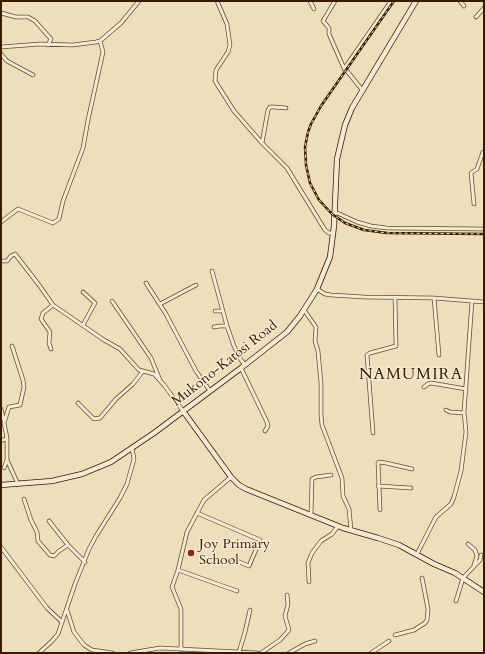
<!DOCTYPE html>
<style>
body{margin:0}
#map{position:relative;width:485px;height:654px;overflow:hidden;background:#eedebb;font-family:Cardo,serif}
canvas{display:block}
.frame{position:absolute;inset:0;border:2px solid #371c00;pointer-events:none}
</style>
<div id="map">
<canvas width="485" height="654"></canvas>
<div class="frame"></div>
</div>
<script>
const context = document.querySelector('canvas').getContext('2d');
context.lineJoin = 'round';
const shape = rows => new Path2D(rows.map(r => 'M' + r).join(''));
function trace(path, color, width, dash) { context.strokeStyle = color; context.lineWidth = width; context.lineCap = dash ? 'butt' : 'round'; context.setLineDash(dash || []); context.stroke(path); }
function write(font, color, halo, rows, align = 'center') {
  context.font = font + ' Cardo,serif'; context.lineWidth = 3; context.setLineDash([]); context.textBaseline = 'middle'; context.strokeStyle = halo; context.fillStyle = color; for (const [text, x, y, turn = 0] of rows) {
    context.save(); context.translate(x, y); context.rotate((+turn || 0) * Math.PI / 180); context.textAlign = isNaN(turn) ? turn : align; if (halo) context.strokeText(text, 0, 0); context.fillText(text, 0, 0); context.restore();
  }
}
const street = shape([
 [217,1,227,24,230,45,228,52,216,70,215,81,234,111,262,143,287,168,325,230,329,233,333,233],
 [310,1,314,9],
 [335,1,323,21,329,28,329,34,343,66,363,91],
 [460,1,464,6],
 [1,13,16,17,28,17,35,21,51,39,48,45],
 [476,17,484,8],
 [1,47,40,44,73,45,96,42,100,41,121,23,139,1],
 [1,54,7,61,33,75],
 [344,69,391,1],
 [262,143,268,110,270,107,274,107,286,108],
 [474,204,471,173,477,169,483,152],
 [335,212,357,222,371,226,387,228,484,229],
 [1,222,18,209,53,223,59,219,63,201,83,148,88,120,103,52,100,41],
 [1,261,7,261,11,256,15,254,39,285,53,305,104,340,120,349,139,370,154,374,164,385,183,411],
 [212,271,227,326,220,326,214,327],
 [146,283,166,314,196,371,210,391],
 [317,289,325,294,331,295,364,297,434,298,484,302],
 [434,298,439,355],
 [112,301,151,358,160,380],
 [160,304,196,285],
 [304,310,316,327,315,341,318,351,321,383,321,415,322,425,342,478,343,496,349,509,351,530],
 [215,311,223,311],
 [83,325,95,303,83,292],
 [227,326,234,346,241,360,245,365],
 [51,349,49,343,50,332,41,319,43,313,53,305],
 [241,368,267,422,268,426,265,431],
 [424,387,428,384,431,383,466,389],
 [78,403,94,419,100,418,116,399,133,384,143,371],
 [1,409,4,421],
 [446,410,450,412,464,413],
 [373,433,367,355,370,353,396,346,395,297],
 [1,441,7,438,4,423,9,407,20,405,24,387,23,380,12,346],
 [7,460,18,484],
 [4,468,7,460,7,438],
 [378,486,411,488],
 [24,499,31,520,37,532,38,541,50,555,54,556,59,551,68,545],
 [380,510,378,463,379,462,386,463,412,469],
 [197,513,260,540,249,566,232,559],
 [311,515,312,479,316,477,331,475],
 [49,521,68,545,85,562],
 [468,544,475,550,477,556,474,565],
 [1,547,47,608,62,622],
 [417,554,436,517,451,504,454,497,461,471,466,432,464,412,472,301],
 [178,570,237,591],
 [309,582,308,563,312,553,321,541,332,534,338,526],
 [456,601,463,578,480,560,481,555],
 [67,610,74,632,84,645,92,650,113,653],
 [395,635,414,630,425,623,427,620,428,609,422,578],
 [181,650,181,609,172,587,178,570,187,532,204,500,231,477],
 [239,652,245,632,250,610],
 [39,653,52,641,58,634,75,584,89,549,96,536,120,498,127,484,134,459,132,448],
 [130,653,160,648,258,653],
 [261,653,280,640,289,630,285,616,288,604,287,595],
 [289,653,305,644,315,641],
 [371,653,389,641]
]);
const secondary = shape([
 [183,411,231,477,239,485,246,489,343,528,378,538,399,545,434,564,455,573,484,592],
 [1,485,52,481,82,474,111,462,154,433,241,368,287,332,300,316,317,289,330,257,334,226,337,159,345,125,352,108,416,1]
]);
trace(street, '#654c2f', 4.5);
trace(secondary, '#371c00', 6);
trace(street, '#f4ead3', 3);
trace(secondary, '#f4ead3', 4.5);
const rail = shape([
 [394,1,321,106,311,124,308,132,305,147,306,165,310,183,319,200,332,214,345,223,364,230,387,233,484,234]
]);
trace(rail, '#371c00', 2.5);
trace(rail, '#f4ead3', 1, [3]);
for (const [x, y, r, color] of [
 [191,553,4,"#8f2418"]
]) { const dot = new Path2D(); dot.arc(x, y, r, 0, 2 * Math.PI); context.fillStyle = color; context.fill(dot); trace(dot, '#f4ead3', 1.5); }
write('14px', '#371c00', '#f4ead3', [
 ["Mukono-Katosi Road",225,364,-38]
]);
write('14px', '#371c00', '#f4ead3', [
 ["Joy Primary",199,545],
 ["School",199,561]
], 'left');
context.letterSpacing = '1px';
write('16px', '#371c00', '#f4ead3', [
 ["NAMUMIRA",411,375]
]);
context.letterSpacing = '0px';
</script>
